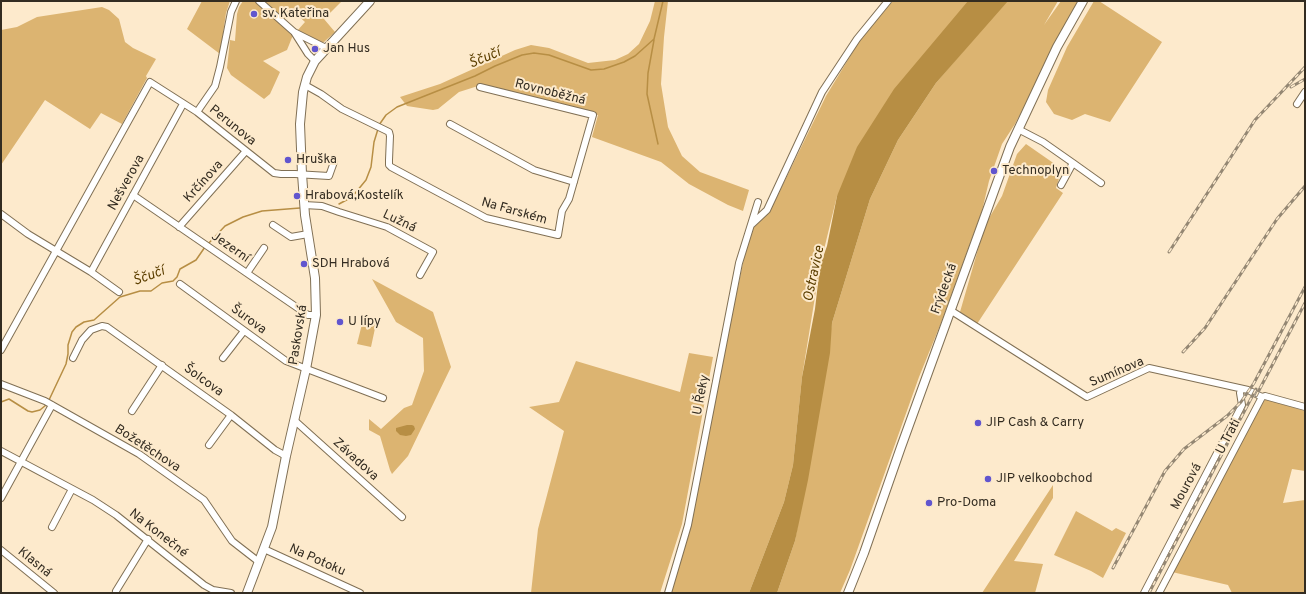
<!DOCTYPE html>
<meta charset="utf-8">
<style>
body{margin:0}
#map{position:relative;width:1306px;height:594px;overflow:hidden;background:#fdeacc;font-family:Overpass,sans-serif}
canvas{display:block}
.frame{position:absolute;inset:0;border:2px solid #332c21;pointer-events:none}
</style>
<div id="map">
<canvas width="1306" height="594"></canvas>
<div class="frame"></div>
</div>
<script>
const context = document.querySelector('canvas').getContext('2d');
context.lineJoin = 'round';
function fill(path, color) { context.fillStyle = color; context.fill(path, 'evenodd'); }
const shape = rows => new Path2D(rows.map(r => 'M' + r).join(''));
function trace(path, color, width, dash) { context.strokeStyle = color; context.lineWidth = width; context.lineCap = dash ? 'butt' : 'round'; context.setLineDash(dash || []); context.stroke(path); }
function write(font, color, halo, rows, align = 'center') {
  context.font = font + ' Overpass,sans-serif'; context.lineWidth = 4; context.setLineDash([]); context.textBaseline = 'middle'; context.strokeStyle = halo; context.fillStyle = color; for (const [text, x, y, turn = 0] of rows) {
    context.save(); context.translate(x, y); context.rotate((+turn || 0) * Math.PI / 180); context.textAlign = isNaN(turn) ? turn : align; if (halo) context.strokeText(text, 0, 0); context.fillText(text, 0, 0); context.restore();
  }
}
fill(shape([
 [202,1,230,1,226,13,220,54,187,29],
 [243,1,256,1,259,3,293,35,287,50,263,61,280,72,270,94,264,99,231,75,227,68,230,40,235,41,237,14,239,7],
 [263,1,342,1,324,19,335,32,324,42,319,42,297,31,305,22,293,11,284,20],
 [655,1,668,1,664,37,661,84,668,127,682,156,700,172,749,190,743,211,728,205,689,184,661,162,592,137,598,115,478,86,459,92,438,109,433,110,407,106,400,97,440,84,515,50,531,45,549,48,588,63,615,60,628,54,639,44,650,21],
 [893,1,969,1,837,196,820,266,802,377,793,465,784,502,749,593,668,593,688,525,751,225,758,222,768,202,776,199,826,96,860,40],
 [1006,1,1058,1,1044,25,1061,1,1078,1,1015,124,1002,144,989,181,982,211,941,323,919,377,850,570,840,593,777,593,795,541,832,323,870,199,898,140,936,83],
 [1094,1,1099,1,1162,42,1110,122,1085,114,1072,120,1054,114,1046,102,1048,90,1067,47],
 [102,7,109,10,119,19,125,42,133,48,156,59,146,76,147,78,122,124,101,113,90,129,45,100,1,165,1,30,17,27,37,17],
 [1026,144,1062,169,1056,188,1063,193,977,324,960,312,985,225,1002,196,1017,154],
 [372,279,433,312,451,367,408,456,392,474,390,470,380,436,369,430,369,419,381,429,404,408,412,405,424,371,423,338,396,322],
 [364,316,377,319,371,347,357,344],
 [689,353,713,357,682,524,660,593,531,593,538,529,564,431,529,407,559,402,576,361,680,392],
 [1265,399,1305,411,1305,471,1292,469,1283,503,1305,500,1305,593,1232,593,1228,585,1172,572],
 [1053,485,1053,498,1014,561,1043,564,1035,593,982,593],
 [1076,511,1112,531,1116,528,1126,533,1103,578,1091,571,1054,555]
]), '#dcb471');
fill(shape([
 [968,1,1008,1,936,83,898,140,870,199,832,323,830,353,808,480,795,541,777,593,749,593,784,502,793,465,802,377,815,309,820,266,827,246,837,196,857,147,894,89],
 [407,425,412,425,414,426,415,429,411,435,406,436,400,435,396,431,396,428]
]), '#b78e44');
trace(shape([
 [654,40,648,73,647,94,658,144],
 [379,125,386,115,397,107,475,76,495,66,522,55,534,53,549,55,591,70,604,69,624,62,635,56,654,39,663,1],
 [339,204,352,197,366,180,371,167,374,142,378,129],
 [208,244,225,226,243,217,262,211,300,208],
 [49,400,66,364,68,354,68,345,72,332,76,327,84,322,94,320,120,297,140,291,151,291,162,283,173,281,177,277,180,269,196,260,205,247],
 [1,402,9,399,28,411,32,412,40,410,46,405]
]), '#b78e44', 1.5);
const minor = shape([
 [259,1,294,32,326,48],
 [294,32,308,54,315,61],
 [305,85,321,94,342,109,389,132,390,136,389,160,389,165,391,167,486,218,558,235,562,211,569,199,593,115,480,87],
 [1297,104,1305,92],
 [197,112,215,86,220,67,231,12,236,1],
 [450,124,534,170,574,182],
 [1018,129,1043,142,1073,163],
 [1061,185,1073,163,1101,183],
 [133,195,305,313,308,315,316,315],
 [304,205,322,206,339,212,387,227,433,252,420,275],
 [1,214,28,234,91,272,119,292],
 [273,225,291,237,308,234],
 [751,225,767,210,822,92,857,39,888,1],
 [179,227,246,151],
 [91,272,183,104],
 [247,273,264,248],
 [180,284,286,361,383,398],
 [950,310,1087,397,1149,368,1248,390,1262,397,1265,396,1305,407],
 [1,350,150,82,197,112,274,173,281,174,295,174,329,176,334,162],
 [73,358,82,340,91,330,102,326,107,327,231,415,275,450,286,456],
 [223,358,244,331],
 [1,384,45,401,139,454,204,500,232,541,259,562],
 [132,411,162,365],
 [294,420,402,517],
 [209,445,231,415],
 [1,451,93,500,116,515,204,585,213,590,231,593],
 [1,498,52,405],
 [52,527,72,489],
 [264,549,360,593],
 [1,550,54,593],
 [116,591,148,539],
 [668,593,688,525,739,263,758,202],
 [1144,593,1240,409,1242,405,1240,393,1241,389],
 [1159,593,1262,397]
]);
const major = shape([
 [247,593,272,527,286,456,306,369,316,315,315,278,305,215,302,174,300,124,303,92,307,77,315,61,370,1],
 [848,593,864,553,901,447,1010,147,1057,47,1083,1]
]);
trace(minor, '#807055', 8);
trace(major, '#807055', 10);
trace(minor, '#fff', 6);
trace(major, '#fff', 8);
const rail = shape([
 [1291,87,1305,79],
 [1169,252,1255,120,1305,67],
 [1183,352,1205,328,1277,219,1305,186],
 [1256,396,1305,303],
 [1113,568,1165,471,1184,449,1227,416,1241,402,1254,383,1305,287],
 [1149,593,1256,389]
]);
trace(rail, '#948773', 3);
trace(rail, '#fdeacc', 1.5, [4.5]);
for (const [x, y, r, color] of [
 [254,14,4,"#6155ce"],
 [315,49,4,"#6155ce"],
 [288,160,4,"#6155ce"],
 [994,171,4,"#6155ce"],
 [297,196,4,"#6155ce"],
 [304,264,4,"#6155ce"],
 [340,322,4,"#6155ce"],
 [978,423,4,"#6155ce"],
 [988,479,4,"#6155ce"],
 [929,503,4,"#6155ce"]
]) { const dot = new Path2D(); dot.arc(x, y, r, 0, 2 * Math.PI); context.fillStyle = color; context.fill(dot); trace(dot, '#fdeacc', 1.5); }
write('13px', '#332c21', '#fdeacc', [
 ["sv. Kateřina",262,14],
 ["Jan Hus",323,49],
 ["Hruška",296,160],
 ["Technoplyn",1002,171],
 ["Hrabová,Kostelík",305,196],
 ["SDH Hrabová",312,264],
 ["U lípy",348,322],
 ["JIP Cash & Carry",986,423],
 ["JIP velkoobchod",996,479],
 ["Pro-Doma",937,503]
], 'left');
write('13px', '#332c21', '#fdeacc', [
 ["Rovnoběžná",550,93,14],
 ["Perunova",232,126,39],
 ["Krčínova",204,182,-48],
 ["Nešverova",127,183,-61],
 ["Na Farském",514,212,16],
 ["Lužná",399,222,25],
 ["Jezerní",230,248,35],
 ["Frýdecká",945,289,-70],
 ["Šurova",248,320,36],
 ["Paskovská",299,335,-81],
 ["Sumínova",1117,373,-23],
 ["Šolcova",203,381,36],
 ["U Řeky",702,395,-79],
 ["U Trati",1229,437,-62],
 ["Božetěchova",147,449,33],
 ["Závadova",355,460,42],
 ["Mourová",1187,487,-62],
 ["Na Konečné",158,534,38],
 ["Na Potoku",317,561,24],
 ["Klasná",34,563,39]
]);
write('italic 14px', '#5c3f01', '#fdeacc', [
 ["Ščučí",485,59,-23],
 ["Ostravice",815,274,-78],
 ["Ščučí",149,277,-20]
]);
</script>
